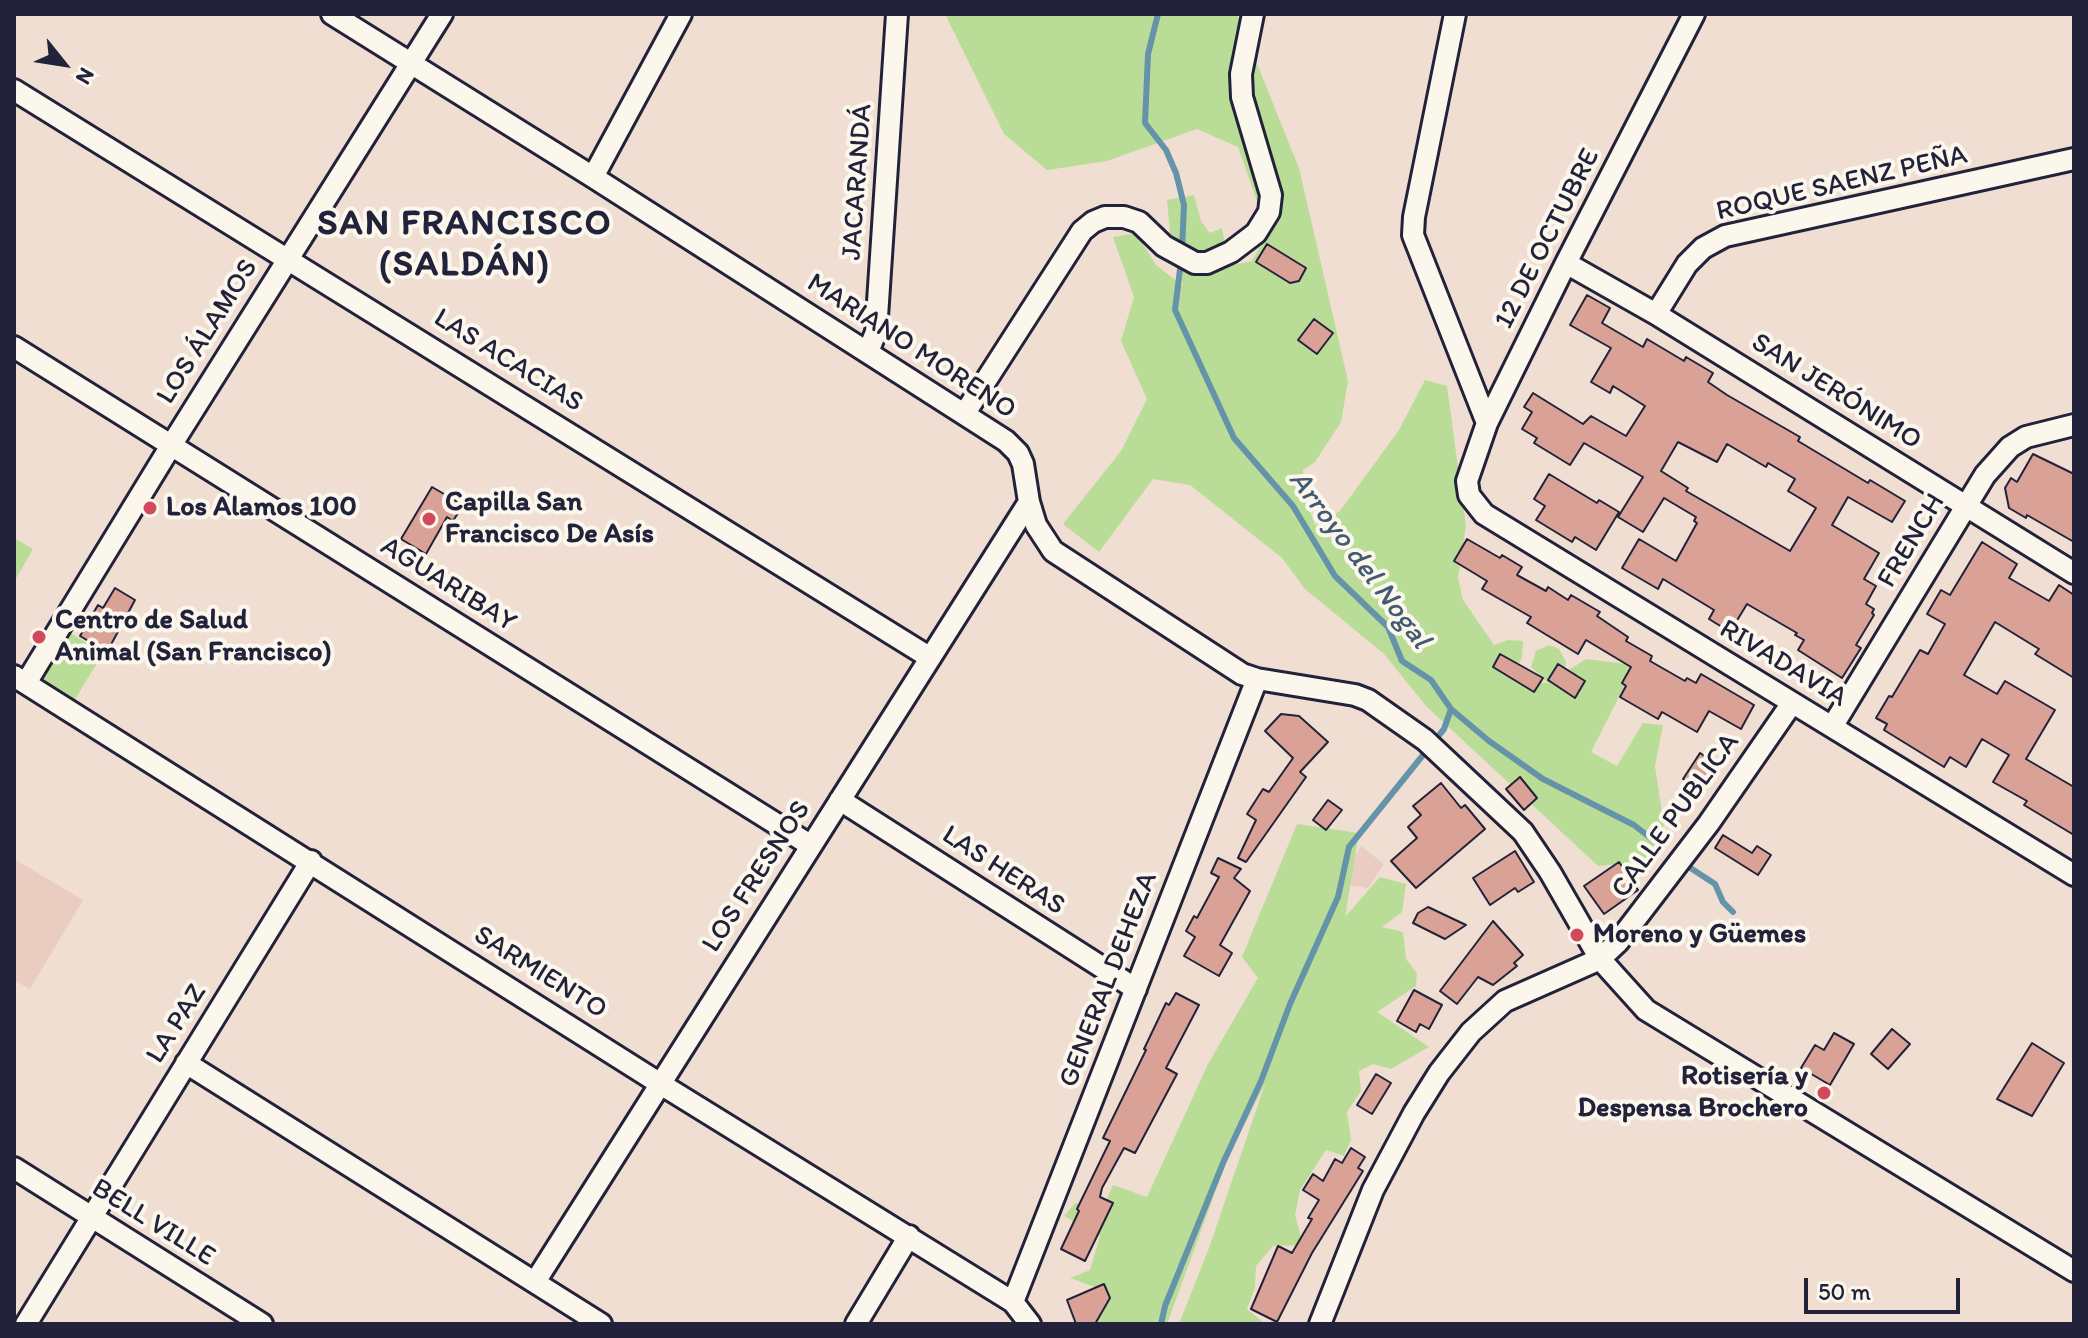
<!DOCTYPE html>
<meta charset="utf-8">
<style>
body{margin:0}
#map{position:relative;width:2088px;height:1338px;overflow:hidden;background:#f1ded2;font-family:Itim,sans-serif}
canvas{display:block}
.frame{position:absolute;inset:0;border:16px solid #22223b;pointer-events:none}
.north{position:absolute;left:24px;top:24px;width:80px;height:80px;-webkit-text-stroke:6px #fbf7ec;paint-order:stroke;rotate:120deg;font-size:22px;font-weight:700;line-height:32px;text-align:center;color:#22223b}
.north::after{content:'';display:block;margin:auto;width:28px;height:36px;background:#22223b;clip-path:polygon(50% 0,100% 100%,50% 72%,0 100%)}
.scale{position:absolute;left:1804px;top:1278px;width:156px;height:36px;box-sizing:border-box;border:4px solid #22223b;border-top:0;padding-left:10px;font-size:24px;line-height:28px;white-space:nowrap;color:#22223b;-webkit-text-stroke:6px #fbf7ec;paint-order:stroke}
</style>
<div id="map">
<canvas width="2088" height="1338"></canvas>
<div class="frame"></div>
<div class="north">N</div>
<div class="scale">50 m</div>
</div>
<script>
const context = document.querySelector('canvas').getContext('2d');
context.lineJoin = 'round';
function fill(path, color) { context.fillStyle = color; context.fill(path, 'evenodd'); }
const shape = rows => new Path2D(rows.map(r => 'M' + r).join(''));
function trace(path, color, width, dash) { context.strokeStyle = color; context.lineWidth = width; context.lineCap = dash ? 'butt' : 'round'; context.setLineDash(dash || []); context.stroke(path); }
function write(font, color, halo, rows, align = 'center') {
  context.font = font + ' Itim,sans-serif'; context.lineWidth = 8; context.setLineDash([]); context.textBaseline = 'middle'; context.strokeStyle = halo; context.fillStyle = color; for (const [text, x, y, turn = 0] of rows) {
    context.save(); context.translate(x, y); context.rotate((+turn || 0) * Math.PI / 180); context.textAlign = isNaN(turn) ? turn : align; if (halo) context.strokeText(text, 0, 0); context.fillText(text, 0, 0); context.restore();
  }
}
fill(shape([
 [1361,846,1384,864,1368,888,1342,884,1347,869],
 [14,859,83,900,30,989,14,980]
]), '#eaccc0');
fill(shape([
 [945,14,1237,14,1299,168,1348,381,1341,422,1315,462,1303,470,1304,494,1315,525,1340,511,1399,430,1425,380,1447,386,1466,526,1458,578,1463,600,1494,645,1508,640,1523,641,1522,658,1517,666,1529,682,1548,683,1531,667,1536,651,1549,645,1559,649,1566,662,1564,673,1586,659,1635,665,1591,752,1617,766,1643,723,1663,725,1655,766,1664,825,1646,862,1598,866,1426,706,1384,654,1305,589,1282,558,1190,485,1153,479,1099,552,1063,524,1121,451,1147,399,1121,341,1134,297,1113,237,1136,233,1156,265,1183,286,1170,233,1167,200,1194,195,1201,221,1210,233,1222,228,1229,266,1252,261,1268,232,1238,147,1197,129,1107,161,1047,170,1004,134],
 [14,538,33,549,14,582],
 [64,629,103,653,74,701,34,677],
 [1297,824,1359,833,1345,917,1380,877,1406,884,1402,912,1382,927,1403,932,1406,959,1417,973,1416,986,1377,1012,1429,1047,1391,1069,1373,1064,1359,1071,1361,1091,1347,1112,1351,1140,1344,1156,1326,1150,1300,1190,1295,1215,1303,1245,1273,1246,1256,1266,1255,1288,1247,1309,1265,1324,1179,1324,1209,1248,1265,1084,1228,1157,1167,1324,1098,1324,1100,1289,1070,1278,1090,1270,1100,1236,1064,1216,1075,1203,1103,1208,1113,1185,1147,1197,1208,1064,1258,978,1242,957]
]), '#b9dd97');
trace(shape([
 [1158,14,1148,54,1145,123,1166,150,1176,173,1184,205,1182,250],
 [1451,709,1489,741,1543,779,1634,825,1662,847],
 [1689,867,1715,884,1723,902,1733,912],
 [1161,1324,1165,1306,1223,1163,1261,1081,1290,1004,1338,897,1349,847,1444,729,1451,709,1431,680,1402,661,1388,627,1335,576,1293,506,1234,438,1175,310,1181,261]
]), '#6593a9', 6);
const building = shape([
 [1267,244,1306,268,1299,281,1290,283,1256,262,1267,244],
 [1587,295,1610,308,1602,323,1643,347,1647,339,1684,361,1686,357,1713,373,1708,382,1727,395,1800,437,1798,441,1868,483,1870,480,1905,501,1892,522,1848,497,1832,525,1879,553,1864,579,1876,586,1866,604,1874,609,1872,613,1874,615,1856,645,1861,648,1842,678,1798,650,1804,640,1795,635,1797,633,1747,604,1730,632,1709,619,1714,610,1663,579,1658,589,1622,568,1639,539,1676,561,1697,523,1694,521,1696,517,1664,498,1643,532,1618,517,1643,477,1584,443,1570,465,1534,443,1537,438,1522,429,1532,412,1524,407,1533,393,1583,424,1591,416,1626,436,1645,406,1613,386,1610,393,1591,382,1611,348,1570,325,1587,295],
 [1678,442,1717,462,1727,444,1766,467,1768,463,1795,479,1788,491,1816,508,1790,551,1686,491,1688,488,1661,471,1678,442],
 [1314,319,1333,333,1317,354,1298,340,1314,319],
 [2033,454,2074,474,2074,542,2027,515,2026,518,2009,508,2005,488,2011,478,2017,482,2033,454],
 [1549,474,1597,503,1599,500,1619,512,1596,550,1575,537,1572,542,1536,520,1545,506,1534,499,1549,474],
 [432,487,463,505,453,521,447,517,426,554,401,539,432,487],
 [1467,539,1500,558,1502,555,1522,567,1517,575,1546,591,1548,587,1568,600,1571,595,1600,612,1597,616,1628,637,1626,641,1652,656,1650,661,1685,681,1687,678,1696,683,1701,674,1754,705,1741,729,1709,711,1697,732,1662,712,1658,719,1620,697,1626,686,1622,683,1631,667,1586,640,1578,654,1527,623,1531,617,1482,589,1487,581,1454,561,1467,539],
 [1982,542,2017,564,2009,578,2049,601,2059,585,2074,595,2074,678,2035,654,2039,649,1995,622,1964,675,1997,694,2005,681,2055,710,2026,759,2074,787,2074,835,2024,805,2027,801,1993,782,2009,755,1982,739,1966,767,1950,757,1944,767,1884,730,1887,724,1876,718,1889,696,1892,697,1920,650,1928,654,1945,624,1927,614,1941,590,1950,595,1982,542],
 [115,588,135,600,107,652,80,636,98,605,103,608,115,588],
 [1500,654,1543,678,1534,692,1493,667,1500,654],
 [1558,664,1585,681,1575,698,1548,680,1558,664],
 [1281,714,1299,716,1328,742,1300,772,1306,777,1246,862,1238,858,1256,820,1247,814,1263,789,1269,792,1293,758,1265,731,1281,714],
 [1700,753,1716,764,1700,789,1683,779,1700,753],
 [1520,777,1537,798,1524,810,1506,789,1520,777],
 [1441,783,1461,808,1465,805,1485,829,1416,888,1391,861,1417,838,1408,827,1421,815,1413,806,1441,783],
 [1328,800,1342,810,1326,830,1313,820,1328,800],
 [1723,835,1752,853,1757,846,1771,855,1758,875,1715,848,1723,835],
 [1515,851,1534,882,1518,892,1515,888,1490,905,1473,878,1515,851],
 [1218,858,1241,869,1234,878,1250,891,1220,945,1232,953,1219,976,1184,956,1195,937,1186,931,1194,916,1197,918,1219,877,1211,873,1218,858],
 [1619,862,1638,890,1604,914,1584,886,1619,862],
 [1428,907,1466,925,1445,939,1413,923,1418,913,1428,907],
 [1493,921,1523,955,1514,963,1517,966,1493,985,1478,977,1457,1004,1440,991,1493,921],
 [1414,990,1442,1005,1429,1029,1420,1024,1416,1032,1397,1021,1414,990],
 [1176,993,1199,1005,1166,1068,1177,1074,1135,1153,1124,1148,1102,1188,1100,1197,1113,1203,1085,1261,1061,1249,1079,1211,1077,1209,1110,1141,1103,1138,1146,1050,1144,1049,1166,1003,1169,1005,1176,993],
 [1892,1029,1910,1044,1888,1069,1871,1054,1892,1029],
 [1834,1033,1854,1044,1830,1085,1801,1068,1815,1045,1824,1050,1834,1033],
 [2032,1043,2064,1063,2032,1116,1997,1099,2032,1043],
 [1376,1074,1391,1083,1372,1114,1357,1105,1376,1074],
 [1351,1148,1365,1157,1358,1168,1363,1171,1312,1253,1277,1322,1251,1309,1278,1246,1292,1253,1312,1219,1308,1218,1319,1200,1303,1190,1313,1174,1323,1181,1335,1159,1342,1163,1351,1148],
 [1104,1284,1110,1298,1095,1324,1076,1324,1067,1300,1104,1284]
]);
fill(building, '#daa296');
trace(building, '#22223b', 2);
const minor = shape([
 [332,14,593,177,1006,441,1018,453,1023,464,1029,502,1036,525,1053,551,1242,674,1257,679,1355,695,1368,700,1425,740,1523,832,1550,872,1600,959,1646,1010,2074,1271],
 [1455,14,1414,217,1413,235,1487,423],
 [1694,14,1566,263,1487,423,1467,481,1469,495,1484,514,2074,875],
 [14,90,929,657],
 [593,177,681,14],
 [1566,263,1656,314,2074,573],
 [1656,314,1687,264,1703,248,1725,236,2074,159],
 [14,347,810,845],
 [868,352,876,332,897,14],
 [965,413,1082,231,1093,222,1105,217,1124,217,1139,222,1164,246,1195,263,1207,263,1231,252,1256,233,1269,212,1271,195,1242,97,1241,74,1253,14],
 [14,676,659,1083,1013,1302,1030,1324],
 [26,683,172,444,442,14],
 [1832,727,1985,475,2010,447,2026,437,2074,425],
 [840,800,1136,989],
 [186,1063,601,1324],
 [14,1168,262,1324],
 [535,1282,1029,502],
 [1013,1302,1257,679],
 [26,1324,311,861],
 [856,1324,909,1236],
 [1320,1324,1373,1190,1414,1113,1439,1073,1471,1032,1505,1001,1600,959,1618,942,1709,823,1792,703]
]);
trace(minor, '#22223b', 26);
trace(minor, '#fbf7ec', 20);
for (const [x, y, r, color] of [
 [150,508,8,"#d1495b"],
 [429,519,8,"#d1495b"],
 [39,637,8,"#d1495b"],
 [1577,935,8,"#d1495b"],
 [1824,1093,8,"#d1495b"]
]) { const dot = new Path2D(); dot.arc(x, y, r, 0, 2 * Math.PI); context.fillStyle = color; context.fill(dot); trace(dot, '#fbf7ec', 3); }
write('28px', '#22223b', '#fbf7ec', [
 ["JACARANDÁ",858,182,-86],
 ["ROQUE SAENZ PEÑA",1842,184,-13],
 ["12 DE OCTUBRE",1548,239,-63],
 ["LOS ÁLAMOS",208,332,-58],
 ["MARIANO MORENO",911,347,33],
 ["LAS ACACIAS",508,361,32],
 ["SAN JERÓNIMO",1836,392,32],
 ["FRENCH",1912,541,-59],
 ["AGUARIBAY",448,585,32],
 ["RIVADAVIA",1783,664,31],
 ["CALLE PUBLICA",1676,816,-54],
 ["LAS HERAS",1003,871,33],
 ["LOS FRESNOS",757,877,-57],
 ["SARMIENTO",540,973,32],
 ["GENERAL DEHEZA",1109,980,-69],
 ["LA PAZ",177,1024,-58],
 ["BELL VILLE",153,1223,32]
]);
write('bold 28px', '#22223b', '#fbf7ec', [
 ["Capilla San",445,503],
 ["Francisco De Asís",445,535],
 ["Los Alamos 100",166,508],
 ["Centro de Salud",55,621],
 ["Animal (San Francisco)",55,653],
 ["Moreno y Güemes",1593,935],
 ["Rotisería y",1808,1077,"right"],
 ["Despensa Brochero",1808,1109,"right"]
], 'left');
write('italic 30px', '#445a72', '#fbf7ec', [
 ["Arroyo del Nogal",1359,560,53]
]);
context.letterSpacing = '2px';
write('bold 36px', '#22223b', '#fbf7ec', [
 ["SAN FRANCISCO",465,225],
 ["(SALDÁN)",465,266]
]);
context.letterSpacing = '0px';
</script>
